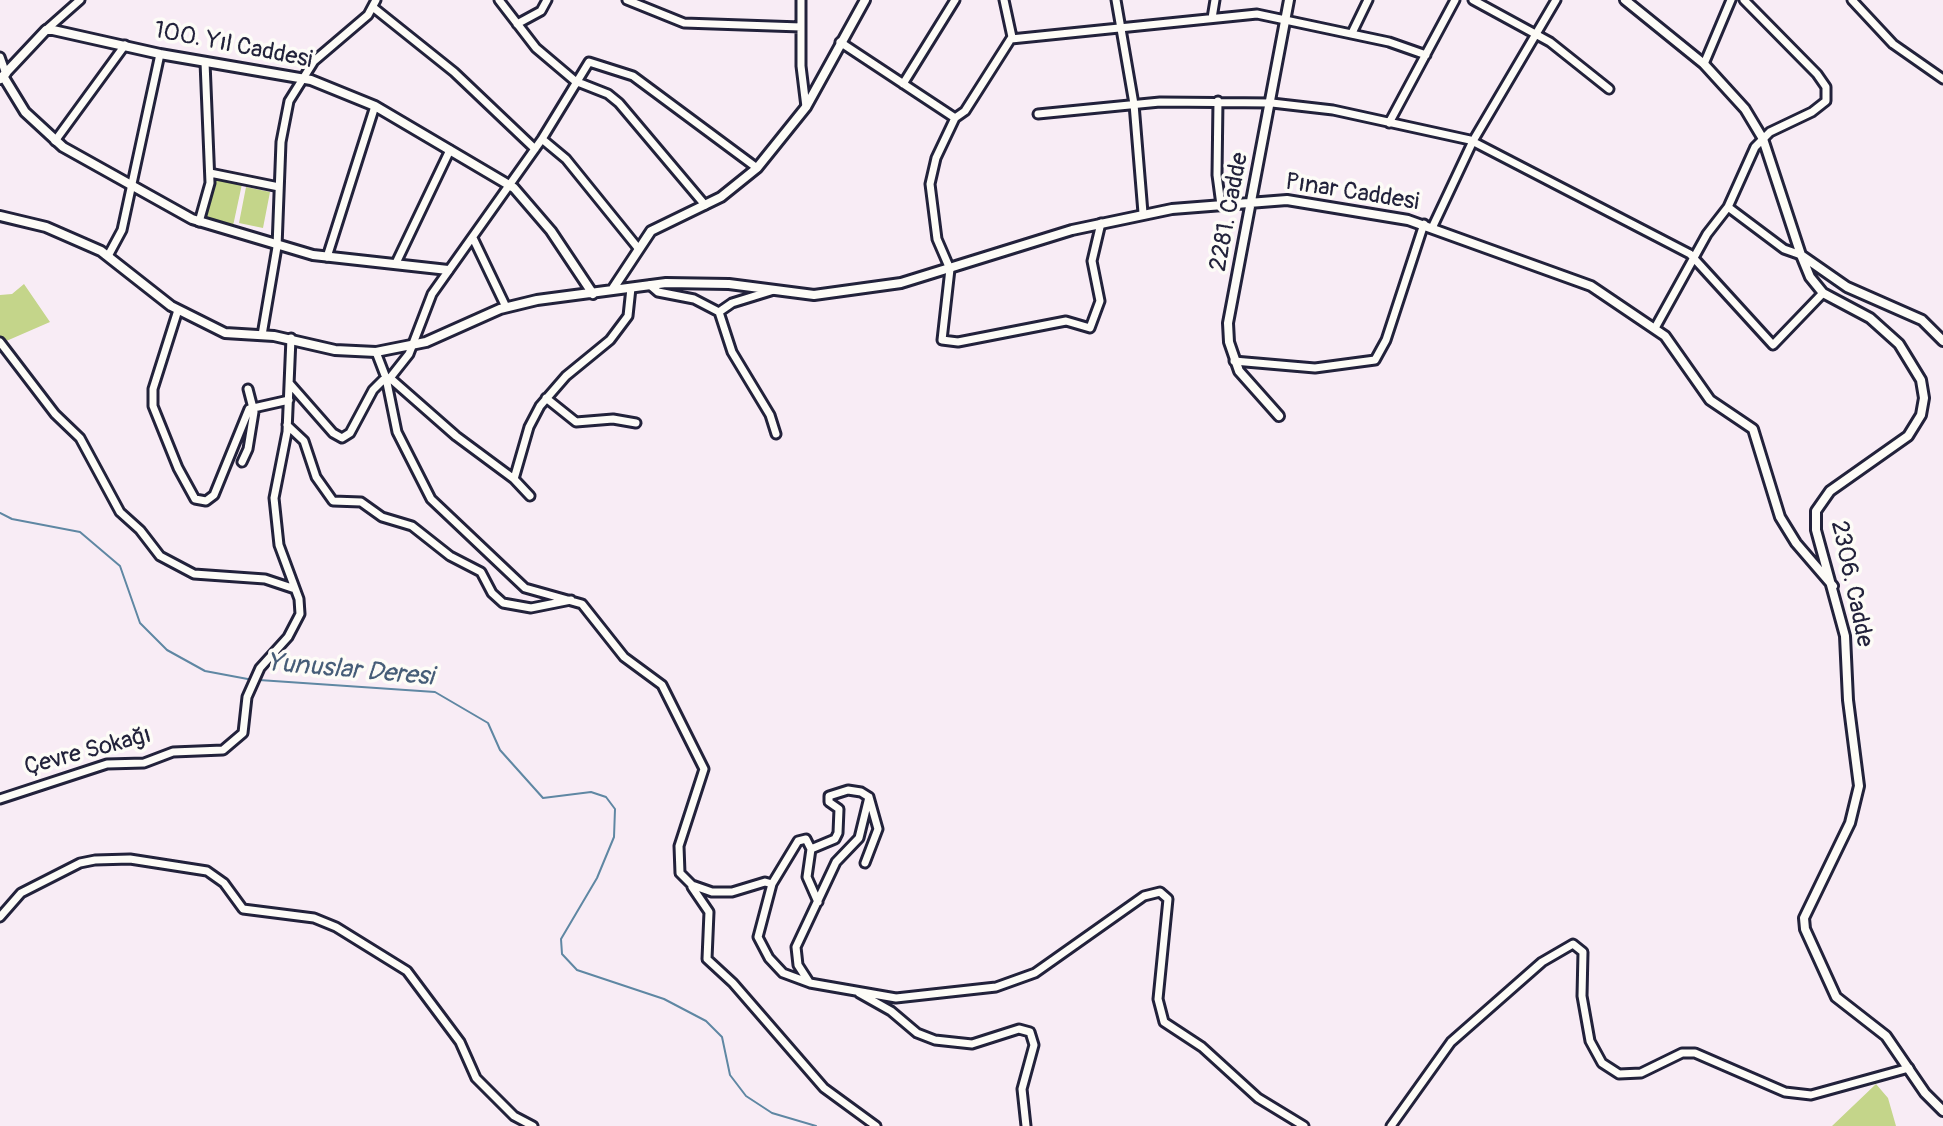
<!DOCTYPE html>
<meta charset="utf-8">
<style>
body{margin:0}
canvas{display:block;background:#f8ecf5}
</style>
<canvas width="1943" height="1126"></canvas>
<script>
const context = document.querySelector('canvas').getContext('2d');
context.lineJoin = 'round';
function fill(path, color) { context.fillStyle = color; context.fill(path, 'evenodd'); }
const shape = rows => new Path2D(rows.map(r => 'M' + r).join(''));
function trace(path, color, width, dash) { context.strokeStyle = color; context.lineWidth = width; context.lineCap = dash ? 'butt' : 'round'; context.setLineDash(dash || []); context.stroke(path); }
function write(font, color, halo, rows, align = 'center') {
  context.font = font + ' Pangolin,sans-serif'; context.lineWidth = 7; context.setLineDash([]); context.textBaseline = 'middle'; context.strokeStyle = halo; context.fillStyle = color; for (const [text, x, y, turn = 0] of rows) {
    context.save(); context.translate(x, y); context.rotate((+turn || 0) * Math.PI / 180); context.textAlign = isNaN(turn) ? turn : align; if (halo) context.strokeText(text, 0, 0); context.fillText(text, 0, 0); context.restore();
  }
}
fill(shape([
 [216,178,242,184,233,226,205,218],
 [246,187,270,192,263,228,239,223],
 [24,284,50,322,4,342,0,336,0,295,12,294],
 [1876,1084,1888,1098,1896,1126,1832,1126]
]), '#c4d58a');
trace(shape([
 [0,513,12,519,80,532,120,566,140,623,167,650,205,671,253,680],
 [259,680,435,692,488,723,500,750,543,798,591,792,606,797,615,809,614,837,597,878,561,939,562,954,577,970,664,999,706,1021,722,1037,730,1075,746,1096,772,1113,816,1126]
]), '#5f87a3', 2);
const minor = shape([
 [499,0,536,48,575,81,608,94,619,103,705,205],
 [627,0,684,23,801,27],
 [801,0,801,66,806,107],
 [1116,0,1134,104,1143,213],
 [1473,0,1550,42,1609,89],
 [1852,0,1893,44,1943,79],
 [374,8,454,72,535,149],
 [1212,18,1215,0],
 [517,24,541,11,547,0],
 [46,30,80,0],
 [1352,33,1368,0],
 [1011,39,1257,14,1389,42,1426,55],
 [840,42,955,118,965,111,1012,37,1004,0],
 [0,57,6,74],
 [1704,64,1731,0],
 [903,84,955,0],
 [1218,101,1217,175,1221,205],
 [1038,114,1160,102,1272,103,1333,110,1470,140,1690,254,1773,345,1823,293],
 [955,118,936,158,930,184,937,239,950,269,942,340,958,342,1066,321,1090,328,1100,301,1092,261,1101,223],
 [1389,123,1455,0],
 [542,139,566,159,638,248],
 [55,141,125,45],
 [210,173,279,187],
 [1728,207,1784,249,1801,255],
 [199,222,210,183,205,62],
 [1433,226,1473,141,1556,0],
 [473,238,506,307],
 [108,256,122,230,160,54],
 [327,257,375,106],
 [396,263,450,150],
 [650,285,658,292,694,299,719,312,732,352,770,415,776,434],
 [178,310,153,389,153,406,178,468,195,499,206,501,214,495,249,409,289,400],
 [719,312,732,303,774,290],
 [1655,328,1707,234,1728,207,1755,147,1770,132,1812,112,1826,101,1826,87,1817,74,1744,0],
 [262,335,277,247,281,142,289,101,314,61,368,15,376,0],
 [0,342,55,414,80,438,120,512,140,530,160,556,194,574,265,579,295,589],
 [376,352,386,378,397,432,431,499,525,588,582,604,624,657,662,685,704,769,679,846,680,873,692,885,712,892,732,892,765,882,772,884,758,937,769,958,783,973,810,983,896,998,996,987,1035,973,1144,896,1160,892,1168,899,1158,999,1164,1022,1202,1047,1258,1098,1304,1126],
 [1234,361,1315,368,1375,360,1386,340,1424,224],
 [390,378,409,354,432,294,542,139,589,62,633,76,757,168],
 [290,384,333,433,342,438,350,433,373,390,383,380,390,378,456,436,514,479,530,496],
 [546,398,576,422,613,419,636,423],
 [287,425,304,441,316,477,333,501,361,502,382,517,412,526,450,556,481,572,492,593,503,603,531,608,571,600],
 [242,462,248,449,254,412,248,389],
 [514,479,529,427,540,406,566,376,610,340,628,316,631,288],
 [0,799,107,764,144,763,173,752,223,750,243,733,247,697,260,668,288,637,300,614,299,599,279,545,274,498,287,432,291,338],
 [811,849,835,839,838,833,839,809,829,802,829,796,848,790,861,792,869,797,878,829,865,863],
 [772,884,798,841,806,839,811,849,807,877,818,902],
 [692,887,709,912,707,959,733,983,824,1088,876,1126],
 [0,917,21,893,80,863,95,860,130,859,207,871,224,883,243,909,314,918,336,927,407,971,460,1042,476,1078,514,1116,533,1126],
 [809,982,798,965,796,947,836,862,859,838,869,797],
 [859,993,891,1011,917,1033,935,1040,972,1044,1019,1029,1030,1032,1034,1045,1022,1089,1026,1126],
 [1391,1126,1451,1042,1542,962,1573,944,1583,952,1582,996,1590,1041,1602,1063,1619,1074,1641,1073,1682,1053,1695,1053,1785,1092,1811,1095,1909,1068]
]);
const tertiary = shape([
 [1625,0,1704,64,1745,109,1763,139,1801,255,1847,287,1922,320,1943,341],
 [3,76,25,112,63,147,192,219,313,255,448,270],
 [0,79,46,30,53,30,160,54,311,80,375,106,514,188,551,231,593,294],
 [0,216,46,227,101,251,171,306,225,333,274,336,335,350,376,352,426,342,500,309,537,300,666,283,729,284,814,295,901,283,1072,230,1172,209,1287,200,1408,220,1591,286,1665,336,1710,400,1753,429,1780,517,1796,543,1833,586],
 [1801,255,1810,277,1823,293,1870,318,1899,344,1921,380,1924,398,1921,415,1908,436,1830,491,1816,511,1816,530,1845,636,1848,700,1859,786,1850,823,1804,918,1805,929,1836,997,1886,1036,1925,1093,1943,1111],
 [612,290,651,231,721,197,757,168,806,107,865,0],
 [1279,416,1239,371,1229,342,1228,323,1289,0]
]);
trace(minor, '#22223b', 13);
trace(tertiary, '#22223b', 14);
trace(minor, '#fdfcf7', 7);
trace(tertiary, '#fdfcf7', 8);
write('24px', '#22223b', '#fdfcf7', [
 ["100. Yıl Caddesi",233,46,11],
 ["Pınar Caddesi",1352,193,9],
 ["2281. Cadde",1230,212,-79],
 ["2306. Cadde",1851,584,78],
 ["Çevre Sokağı",88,752,-15]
]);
write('italic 26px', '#465d78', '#fdfcf7', [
 ["Yunuslar Deresi",350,671,5]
]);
</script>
